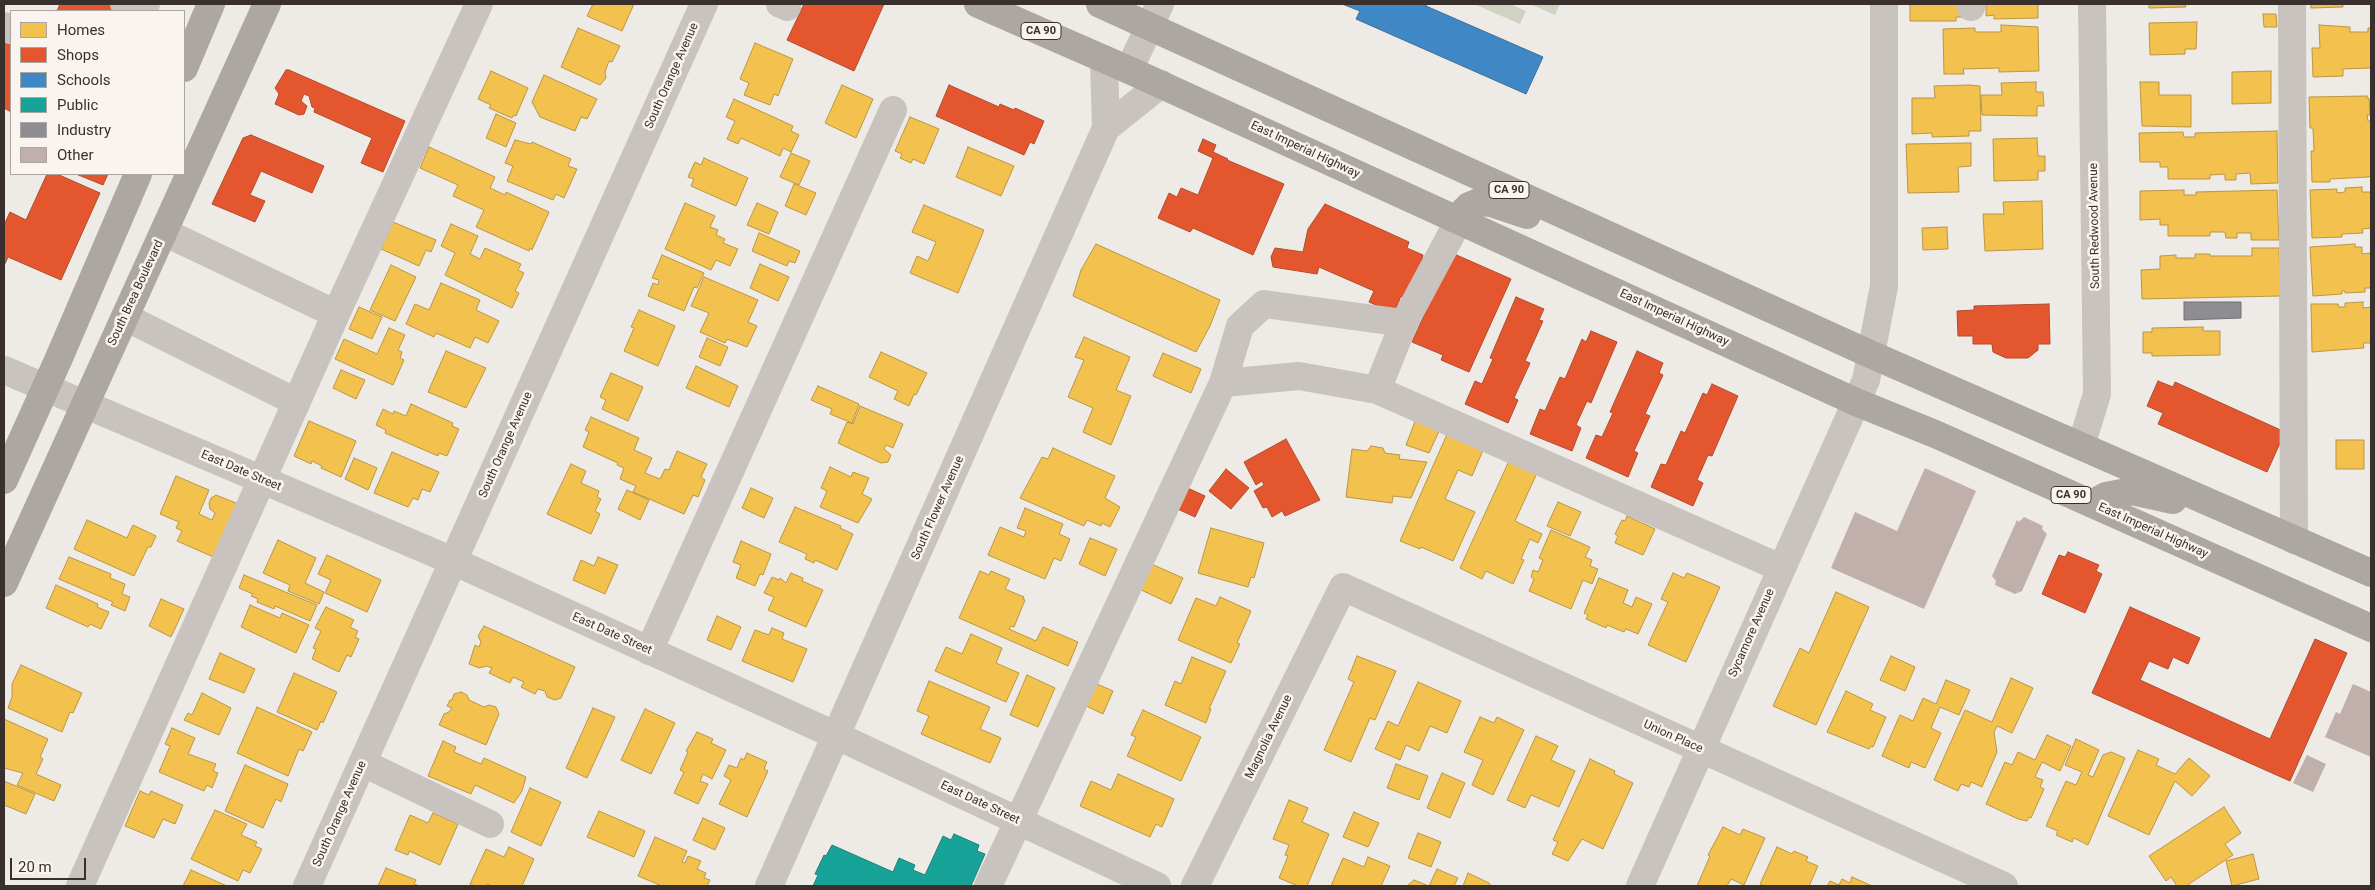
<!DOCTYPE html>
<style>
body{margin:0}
#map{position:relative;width:2375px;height:890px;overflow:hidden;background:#eeeae6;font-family:Roboto,sans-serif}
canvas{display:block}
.frame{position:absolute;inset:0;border:5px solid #39302d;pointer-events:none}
.legend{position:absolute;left:10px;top:10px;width:175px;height:165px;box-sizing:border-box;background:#f9f4ef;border:1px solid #aca6a1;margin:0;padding:6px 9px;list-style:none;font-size:15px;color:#39302d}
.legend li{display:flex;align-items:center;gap:10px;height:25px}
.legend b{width:25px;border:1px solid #aca6a1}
.scale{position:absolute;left:10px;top:858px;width:76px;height:22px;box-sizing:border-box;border:2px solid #39302d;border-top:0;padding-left:6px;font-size:15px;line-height:18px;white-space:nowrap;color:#39302d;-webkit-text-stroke:4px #f9f4ef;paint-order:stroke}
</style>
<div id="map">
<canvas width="2375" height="890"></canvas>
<div class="frame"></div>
<ul class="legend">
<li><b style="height:14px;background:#f2c14e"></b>Homes</li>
<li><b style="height:14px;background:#e4572e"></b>Shops</li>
<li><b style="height:14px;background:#3f88c5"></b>Schools</li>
<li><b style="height:14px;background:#17a398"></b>Public</li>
<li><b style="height:14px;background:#8d8d92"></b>Industry</li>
<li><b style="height:14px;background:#c0afaa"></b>Other</li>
</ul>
<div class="scale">20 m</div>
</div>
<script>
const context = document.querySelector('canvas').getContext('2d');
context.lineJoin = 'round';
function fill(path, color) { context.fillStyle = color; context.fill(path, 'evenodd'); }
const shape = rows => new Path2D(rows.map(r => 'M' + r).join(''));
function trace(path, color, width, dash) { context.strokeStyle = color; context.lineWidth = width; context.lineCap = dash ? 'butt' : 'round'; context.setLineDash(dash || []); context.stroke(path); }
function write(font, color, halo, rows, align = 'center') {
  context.font = font + ' Roboto,sans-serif'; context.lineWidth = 5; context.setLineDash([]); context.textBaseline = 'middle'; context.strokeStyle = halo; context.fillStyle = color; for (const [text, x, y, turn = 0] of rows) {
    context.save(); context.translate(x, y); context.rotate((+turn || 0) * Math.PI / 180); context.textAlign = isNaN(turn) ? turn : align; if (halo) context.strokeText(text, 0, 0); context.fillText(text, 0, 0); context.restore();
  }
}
fill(shape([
 [1474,4,1510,4,1526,11,1520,24],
 [1530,4,1560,4,1555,15]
]), '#d0d3c2');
const homes = shape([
 [593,4,634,4,622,31,587,16,593,4],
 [1910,4,1961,4,1962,17,1956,17,1956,21,1910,21,1910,4],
 [1986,4,2038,4,2038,18,1994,19,1994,15,1986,16,1986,4],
 [2149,4,2185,4,2186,7,2149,8,2149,4],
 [2311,4,2343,4,2343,7,2311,8,2311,4],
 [2263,14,2276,14,2277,27,2264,27,2263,14],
 [2197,22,2196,49,2185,49,2185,54,2150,55,2149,23,2197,22],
 [2001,25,2038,27,2039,71,1999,72,1999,68,1963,69,1964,74,1944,74,1943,29,1975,28,1975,32,2001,32,2001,25],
 [2319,25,2350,27,2350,32,2368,32,2368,28,2371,28,2371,68,2343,69,2343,76,2313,77,2312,48,2320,48,2319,25],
 [578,28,620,46,612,62,609,61,605,72,606,78,600,85,561,67,578,28],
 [755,43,793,59,778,96,774,94,770,105,744,95,749,83,740,79,755,43],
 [491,71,528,88,516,116,514,115,512,118,489,108,491,105,478,99,491,71],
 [2271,71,2271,103,2232,104,2232,72,2271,71],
 [544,75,597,99,587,119,581,117,575,131,540,117,532,102,544,75],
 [2036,82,2036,92,2043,92,2044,106,2037,106,2037,116,1982,115,1981,95,2002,95,2001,83,2036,82],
 [2140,82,2159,82,2159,95,2191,95,2191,127,2142,126,2140,82],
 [842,85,873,99,856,138,825,123,842,85],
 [1969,85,1980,86,1981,131,1969,131,1969,136,1932,137,1932,133,1912,134,1912,98,1935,98,1934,86,1969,85],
 [2367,96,2367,98,2369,98,2370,115,2367,115,2368,121,2371,121,2371,175,2369,177,2330,179,2330,182,2312,182,2311,151,2314,151,2313,128,2310,128,2309,97,2367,96],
 [734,99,793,126,791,131,799,135,791,152,783,148,780,156,741,138,738,144,727,139,735,121,726,117,734,99],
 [496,114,516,123,506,147,486,138,496,114],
 [910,117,939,129,924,164,913,159,911,163,900,158,902,154,895,151,910,117],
 [2277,131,2278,183,2251,184,2250,173,2236,174,2236,180,2225,180,2225,174,2210,175,2210,179,2168,179,2168,167,2160,167,2160,162,2140,162,2139,133,2183,132,2184,137,2195,137,2195,133,2277,131],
 [2037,138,2038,156,2045,156,2045,171,2038,171,2038,180,1994,181,1993,139,2037,138],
 [515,140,531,144,532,142,571,159,568,166,577,169,564,198,556,194,553,200,507,181,513,166,505,163,515,140],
 [1971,143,1971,166,1958,167,1959,192,1908,193,1906,144,1971,143],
 [429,147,495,177,490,188,505,195,506,192,549,212,532,250,530,248,529,251,476,227,484,210,453,196,458,185,420,168,429,147],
 [968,147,1014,166,1001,196,956,177,968,147],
 [791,153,810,161,799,185,780,177,791,153],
 [704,158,748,178,736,206,691,186,694,179,688,177,695,162,701,165,704,158],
 [794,184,816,193,806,215,785,206,794,184],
 [2362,187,2362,192,2371,192,2371,187,2371,228,2362,229,2363,233,2342,234,2342,237,2312,238,2310,190,2337,189,2337,193,2345,192,2345,188,2362,187],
 [2184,190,2184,195,2196,195,2196,192,2277,190,2279,240,2251,240,2251,233,2237,233,2237,238,2226,238,2225,232,2210,232,2210,236,2168,236,2168,225,2160,225,2160,219,2140,220,2140,191,2184,190],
 [2042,201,2043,249,1985,251,1983,214,2004,214,2003,202,2042,201],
 [685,203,715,216,710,227,718,230,716,235,725,239,723,243,738,249,730,266,716,260,711,270,665,249,685,203],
 [757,203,778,212,769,234,747,225,757,203],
 [924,205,984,230,958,293,910,273,917,256,928,261,936,242,912,232,924,205],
 [393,222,436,240,431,252,426,250,419,266,381,249,393,222],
 [451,224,478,236,470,254,480,259,485,248,521,264,518,270,524,273,515,291,519,293,512,308,445,275,455,253,441,246,451,224],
 [1947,227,1948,249,1923,250,1922,228,1947,227],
 [759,233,800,251,795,263,789,261,787,266,752,251,759,233],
 [1096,244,1220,300,1210,326,1196,352,1073,296,1081,270,1096,244],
 [2355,244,2355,247,2362,247,2362,254,2371,253,2371,288,2365,288,2365,292,2345,293,2345,291,2342,291,2342,294,2313,296,2310,247,2355,244],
 [2252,248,2279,248,2280,296,2142,299,2141,270,2160,269,2160,256,2176,255,2176,258,2195,258,2195,254,2210,254,2210,256,2252,256,2252,248],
 [662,255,704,273,697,288,694,287,684,311,648,296,653,283,658,285,659,280,652,278,662,255],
 [760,264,789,277,778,301,750,288,760,264],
 [391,265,416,277,395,321,370,310,391,265],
 [704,277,758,300,748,322,757,326,747,347,727,339,725,343,700,332,709,313,691,306,704,277],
 [441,283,480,300,476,310,499,321,488,343,475,337,470,348,436,333,434,337,406,324,415,304,429,310,441,283],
 [2363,302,2363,308,2371,307,2371,343,2363,343,2364,348,2312,352,2311,304,2338,304,2339,307,2345,307,2345,303,2363,302],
 [359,307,382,317,372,339,349,329,359,307],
 [639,310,675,326,658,366,624,351,634,328,631,327,639,310],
 [2203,327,2203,331,2220,331,2220,355,2152,356,2152,353,2143,353,2143,332,2152,332,2152,328,2203,327],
 [389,328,405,335,398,350,402,352,400,358,404,360,393,385,335,359,344,339,377,354,389,328],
 [1084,337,1130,357,1116,390,1131,396,1111,445,1083,432,1093,408,1068,397,1084,360,1075,357,1084,337],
 [707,338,728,347,720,366,699,357,707,338],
 [446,351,486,368,466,408,428,392,446,351],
 [881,352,927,373,916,395,914,394,909,406,894,399,898,391,869,377,881,352],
 [1163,353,1201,369,1191,393,1153,376,1163,353],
 [696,366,738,386,729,407,686,388,696,366],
 [341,370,365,380,356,399,333,388,341,370],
 [611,373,643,387,628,421,602,409,606,400,600,397,611,373],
 [818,386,859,404,852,423,830,414,832,409,811,400,818,386],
 [411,404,453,423,452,426,459,429,447,456,439,453,438,456,385,433,386,430,376,425,383,409,393,414,394,411,406,416,411,404],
 [860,406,903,424,893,448,886,445,884,449,891,455,888,462,881,463,838,443,847,422,853,424,860,406],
 [591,417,639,438,634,450,652,458,645,473,660,479,665,469,669,470,677,451,707,464,701,477,705,480,698,497,693,495,684,514,633,492,636,486,620,479,624,468,617,465,618,463,583,447,589,432,585,430,591,417],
 [1416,419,1440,429,1429,453,1406,445,1416,419],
 [309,421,356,441,341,477,321,468,322,466,312,461,311,464,294,456,309,421],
 [1448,432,1484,448,1472,476,1458,470,1445,499,1475,512,1453,561,1421,547,1420,549,1400,541,1448,432],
 [2336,440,2364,440,2364,469,2336,469,2336,440],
 [1371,446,1383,448,1385,453,1400,455,1399,459,1427,462,1411,498,1393,496,1392,503,1346,497,1352,449,1367,451,1371,446],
 [1053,448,1115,476,1105,498,1120,507,1110,527,1102,523,1101,526,1087,520,1084,526,1020,498,1042,457,1048,459,1053,448],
 [392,452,439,472,430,492,422,489,418,500,413,498,408,507,374,493,392,452],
 [354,458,377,468,368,490,345,479,354,458],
 [1509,461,1537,473,1515,521,1542,534,1538,543,1530,539,1521,559,1524,560,1513,584,1486,571,1482,579,1460,568,1509,461],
 [571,464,586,471,581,483,599,491,597,497,601,499,595,511,600,514,591,534,547,514,571,464],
 [830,467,851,477,853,472,869,478,862,494,872,499,858,523,820,507,827,491,821,488,830,467],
 [176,476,209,490,199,514,212,520,215,513,210,509,209,503,211,498,216,495,241,505,218,559,177,541,182,531,176,528,179,522,160,514,176,476],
 [751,488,773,498,764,518,742,508,751,488],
 [627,490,649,500,640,520,618,509,627,490],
 [1558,502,1581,512,1570,536,1547,526,1558,502],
 [795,507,841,526,840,528,853,534,837,570,815,560,814,563,805,559,807,554,779,542,795,507],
 [1025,508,1063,524,1059,534,1070,539,1061,561,1054,558,1045,579,988,555,1000,527,1024,537,1026,531,1017,528,1025,508],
 [1627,516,1655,529,1643,555,1615,543,1618,536,1615,534,1622,520,1625,521,1627,516],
 [87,520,127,538,133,525,156,536,151,547,148,547,134,576,74,549,87,520],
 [1211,528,1264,543,1254,578,1251,577,1248,587,1198,573,1211,528],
 [1551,530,1590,547,1585,557,1592,560,1590,566,1598,569,1592,584,1583,580,1571,609,1529,591,1534,579,1531,577,1533,570,1538,572,1543,560,1539,558,1551,530],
 [1090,538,1117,549,1105,576,1079,564,1090,538],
 [278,540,316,558,305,583,324,592,319,604,288,591,290,585,263,573,278,540],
 [741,541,771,554,763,575,760,574,755,586,736,578,741,565,733,562,741,541],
 [327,555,381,580,367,612,325,593,331,580,318,574,327,555],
 [69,557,111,574,110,578,125,584,122,594,130,597,125,611,111,605,113,602,59,579,69,557],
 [598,557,618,565,605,594,573,580,581,560,594,566,598,557],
 [1149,563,1183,578,1171,604,1137,588,1149,563],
 [980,571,989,575,991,571,1010,579,1005,589,1024,597,1023,599,1025,600,1014,627,1011,626,1009,629,1036,641,1043,627,1078,642,1068,666,959,618,980,571],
 [791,573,803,578,802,581,823,590,806,627,768,610,774,597,764,593,772,577,779,580,780,578,786,583,791,573],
 [1673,573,1684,578,1687,573,1720,587,1686,662,1648,645,1668,602,1661,599,1673,573],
 [244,575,317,605,310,621,275,606,274,609,257,602,258,599,251,596,253,594,239,588,244,575],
 [1599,578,1628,590,1623,603,1632,607,1636,597,1652,604,1638,634,1626,629,1624,632,1607,625,1606,628,1586,619,1588,615,1584,613,1599,578],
 [56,585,98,604,97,607,109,612,101,629,90,624,88,627,46,608,56,585],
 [1836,592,1869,607,1816,725,1773,706,1800,648,1809,653,1836,592],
 [1220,597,1251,611,1237,643,1240,644,1231,663,1178,640,1196,598,1216,606,1220,597],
 [161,599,184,609,171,637,149,626,161,599],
 [250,605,280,618,282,613,309,625,296,653,241,627,250,605],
 [326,607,354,620,350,627,358,631,355,637,359,639,351,657,347,655,339,672,312,659,316,649,313,648,321,631,315,628,326,607],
 [717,616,741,627,731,650,707,640,717,616],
 [484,626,575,667,561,698,555,700,547,697,545,691,538,689,535,694,521,687,524,682,513,677,510,683,489,673,492,668,487,666,479,668,469,664,475,645,479,647,481,642,478,636,484,626],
 [772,628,784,633,782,639,807,649,793,682,742,661,755,630,769,635,772,628],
 [971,634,1002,648,996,663,1019,673,1006,702,935,671,946,647,962,654,971,634],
 [220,653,255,669,244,693,209,679,220,653],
 [1357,656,1396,671,1375,720,1370,718,1351,762,1324,750,1354,682,1348,679,1357,656],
 [1891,656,1915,667,1905,691,1880,680,1891,656],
 [1192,657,1226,671,1209,709,1211,709,1206,723,1165,705,1175,681,1181,684,1192,657],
 [21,665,82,693,73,713,70,712,62,732,8,708,12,697,12,684,21,665],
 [294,673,337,692,323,723,321,721,317,730,277,712,294,673],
 [1027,675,1055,688,1038,727,1010,715,1027,675],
 [2011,678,2033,688,2012,733,1997,726,1994,732,1997,752,1982,787,1971,782,1969,787,1961,784,1958,791,1934,780,1965,710,1992,722,2011,678],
 [1946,680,1970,690,1959,715,1940,707,1931,728,1941,733,1925,768,1911,762,1909,768,1882,756,1900,715,1913,721,1923,698,1936,704,1946,680],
 [929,681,990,707,980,729,1001,738,990,763,921,734,929,716,917,711,929,681],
 [1090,681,1113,691,1103,714,1080,703,1090,681],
 [1418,682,1461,701,1447,733,1430,726,1419,751,1406,745,1400,760,1375,749,1388,721,1398,726,1418,682],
 [1846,691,1873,704,1870,710,1886,717,1873,747,1871,746,1869,749,1827,732,1846,691],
 [461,692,467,695,469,700,484,707,489,705,496,707,499,714,486,745,439,725,444,714,449,712,452,708,447,706,450,700,452,700,454,694,461,692],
 [202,693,231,708,219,735,184,720,188,713,192,715,202,693],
 [257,707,312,732,303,751,299,749,288,776,237,753,257,707],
 [593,708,615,717,587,778,566,768,593,708],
 [645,709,675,723,651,774,621,760,645,709],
 [1143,710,1201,737,1181,781,1127,756,1136,737,1131,735,1143,710],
 [1480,717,1494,723,1497,717,1524,730,1493,795,1472,785,1483,760,1464,752,1480,717],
 [4,719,48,739,40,757,43,759,36,774,61,785,54,801,17,785,23,773,4,768,4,719],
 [172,728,195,738,188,754,216,764,213,771,218,773,212,788,207,785,204,791,159,772,170,746,165,744,172,728],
 [697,732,713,739,711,743,726,750,712,779,703,774,700,781,708,784,698,804,674,793,684,772,680,770,688,752,686,751,697,732],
 [2047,735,2071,746,2060,771,2042,762,2035,777,2043,780,2040,787,2044,789,2031,818,2029,817,2027,821,2018,819,1986,804,2005,762,2012,765,2018,752,2035,760,2047,735],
 [1536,736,1558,746,1551,760,1575,771,1559,807,1531,795,1525,808,1507,800,1536,736],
 [2076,739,2099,750,2088,775,2093,777,2103,755,2111,752,2125,758,2088,845,2074,838,2072,842,2056,835,2058,831,2046,826,2066,781,2076,785,2082,772,2065,765,2076,739],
 [443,741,456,747,454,752,481,764,484,758,526,777,522,791,514,803,475,785,471,794,428,776,443,741],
 [2138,750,2159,759,2156,765,2175,774,2189,758,2210,776,2192,796,2175,781,2149,835,2108,816,2138,750],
 [747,753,767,762,764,769,768,771,747,817,719,804,731,780,724,776,729,765,737,768,741,758,744,760,747,753],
 [1590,759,1615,771,1614,774,1633,783,1603,849,1582,839,1568,861,1552,854,1558,842,1553,840,1590,759],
 [1396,764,1428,776,1419,800,1387,788,1396,764],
 [245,765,288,784,281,802,276,799,263,828,225,811,245,765],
 [1442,773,1465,783,1450,818,1427,808,1442,773],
 [1118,774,1174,799,1162,827,1156,824,1150,837,1080,806,1091,781,1111,790,1118,774],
 [4,781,35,794,26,814,4,805,4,781],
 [530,788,561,802,541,846,511,832,530,788],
 [140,791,149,795,151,791,183,805,175,824,163,819,154,838,125,826,140,791],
 [1289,800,1308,808,1302,822,1329,834,1307,886,1298,886,1279,878,1288,856,1285,855,1289,845,1273,839,1289,800],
 [2224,807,2241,833,2225,844,2233,855,2186,886,2177,886,2171,877,2166,881,2149,856,2224,807],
 [215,810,247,824,241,835,257,842,255,846,262,849,250,873,243,870,238,881,191,859,215,810],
 [599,811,645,831,634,857,587,837,599,811],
 [1354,812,1379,823,1368,847,1343,837,1354,812],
 [433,813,458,824,440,865,409,851,408,855,395,850,410,815,428,823,433,813],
 [703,818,725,828,715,850,693,840,703,818],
 [1723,827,1740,835,1743,829,1765,838,1744,885,1731,879,1727,886,1697,886,1710,856,1708,855,1723,827],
 [1418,833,1441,842,1431,867,1408,858,1418,833],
 [655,837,687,851,682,862,685,863,688,856,701,861,697,869,706,873,704,878,710,880,707,886,662,886,638,876,655,837],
 [509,847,534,859,522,886,492,886,487,884,485,886,475,886,470,884,486,849,504,857,509,847],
 [1777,847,1792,854,1794,851,1808,857,1806,861,1818,866,1809,886,1765,886,1760,884,1777,847],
 [2253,854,2259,879,2232,886,2226,861,2253,854],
 [1368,857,1390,866,1381,886,1331,886,1343,858,1364,867,1368,857],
 [386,868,416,880,414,884,420,886,378,886,386,868],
 [1437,869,1458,878,1454,886,1429,886,1437,869],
 [191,870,227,886,183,886,191,870],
 [1468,873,1489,883,1491,886,1463,886,1468,873],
 [1852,877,1872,886,1827,886,1830,881,1839,885,1842,879,1850,883,1852,877],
 [1414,880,1429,886,1407,886,1414,880]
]);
fill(homes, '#f2c14e');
trace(homes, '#ba9644', 1);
const shops = shape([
 [60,4,111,4,128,11,57,11,60,4],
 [804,4,884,4,854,71,787,40,804,4],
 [4,37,11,39,11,112,4,108,4,37],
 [286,70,289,70,405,121,383,172,361,163,372,138,314,112,315,108,312,107,309,96,304,94,301,101,307,106,304,114,299,115,275,104,279,94,275,88,286,70],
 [949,85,999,107,1000,104,1014,110,1015,108,1044,121,1034,144,1030,142,1024,155,936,116,949,85],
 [251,135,324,166,312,193,261,171,250,195,265,201,255,222,212,204,243,138,251,135],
 [1203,139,1216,145,1213,152,1228,159,1227,160,1284,184,1253,255,1193,228,1190,232,1158,218,1169,193,1177,197,1181,188,1198,195,1213,158,1198,151,1203,139],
 [47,174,57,174,100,193,61,280,8,257,4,266,4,225,10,212,26,220,47,174],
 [76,174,108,174,103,185,76,174],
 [1325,204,1409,242,1407,248,1423,255,1418,279,1404,299,1401,296,1394,313,1369,302,1374,291,1319,267,1317,274,1273,267,1271,257,1275,248,1303,252,1308,229,1325,204],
 [1452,253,1511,279,1469,372,1441,360,1443,355,1412,342,1452,253],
 [1516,297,1544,309,1539,320,1543,321,1525,361,1530,363,1514,398,1518,400,1508,423,1465,404,1475,381,1482,384,1493,359,1490,358,1516,297],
 [2049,304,2050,344,2038,344,2038,350,2028,358,2006,358,1993,352,1992,344,1973,344,1973,336,1958,336,1957,311,1974,310,1974,306,2049,304],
 [1591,331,1617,342,1591,403,1587,401,1576,425,1581,428,1572,451,1530,434,1540,409,1545,411,1560,377,1565,379,1582,339,1586,342,1591,331],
 [1637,351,1663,363,1659,373,1663,375,1645,414,1650,416,1634,451,1638,453,1628,477,1586,458,1596,435,1602,437,1613,413,1610,412,1637,351],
 [2158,381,2173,387,2175,382,2285,432,2267,472,2158,424,2163,413,2147,406,2158,381],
 [1712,384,1738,396,1712,456,1708,455,1697,480,1703,483,1693,506,1651,487,1661,464,1666,465,1681,431,1685,433,1703,393,1707,395,1712,384],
 [1286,439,1320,500,1285,516,1282,511,1272,517,1267,507,1263,508,1254,491,1264,485,1262,481,1256,485,1244,462,1286,439],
 [1226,469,1249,488,1231,509,1209,491,1226,469],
 [1181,485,1205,496,1195,517,1171,506,1181,485],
 [2068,552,2099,565,2096,571,2102,574,2085,613,2042,594,2059,555,2065,557,2068,552],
 [2130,607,2200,638,2188,664,2173,657,2168,669,2149,661,2140,680,2270,739,2315,639,2347,653,2290,781,2092,693,2130,607]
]);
fill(shops, '#e4572e');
trace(shops, '#b14b2e', 1);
const schools = shape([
 [1342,4,1427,4,1426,6,1543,57,1526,94,1356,19,1360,11,1342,4]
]);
fill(schools, '#3f88c5');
trace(schools, '#3d6e97', 1);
const public = shape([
 [954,834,979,845,977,851,985,854,971,886,813,886,818,875,815,874,824,855,826,856,832,845,893,872,899,858,915,865,913,870,925,875,943,836,951,840,954,834]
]);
fill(public, '#17a398');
trace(public, '#218078', 1);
const industry = shape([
 [2184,302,2241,302,2241,318,2184,320,2184,302]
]);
fill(industry, '#8d8d92');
trace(industry, '#747174', 1);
fill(shape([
 [1925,468,1976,491,1924,609,1831,568,1855,512,1897,531],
 [2024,517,2043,526,2042,529,2047,534,2022,591,2015,594,1995,585,1996,581,1992,576,2017,520,2019,522],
 [2353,684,2371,692,2371,757,2325,737,2336,712,2340,714],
 [2307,755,2326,764,2313,792,2293,783]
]), '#c0afaa');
trace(shape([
 [124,4,144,8,146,4],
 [780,4,787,7],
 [1971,4,1971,7],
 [2292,4,2294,540],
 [4,26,11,30],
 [1104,59,1106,128],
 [1129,70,1160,4],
 [164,232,336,314],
 [125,317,296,402],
 [4,370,453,561,837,736,1157,886],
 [1223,383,1240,326,1264,304,1404,323],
 [1377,390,1404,323,1459,220],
 [2081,446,2097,394,2092,4],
 [649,651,893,110],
 [363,763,490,824],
 [80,886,336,314,479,4],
 [307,886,704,4],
 [769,886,1106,128,1161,84],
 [988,886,1223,383,1299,376,1377,390,1781,568],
 [1195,886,1343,587,2004,886],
 [1640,886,1866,380,1884,286,1884,4]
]), '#c8c3bf', 28);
trace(shape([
 [978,4,1129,70,1856,402,1935,434,2371,628],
 [1100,4,1870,354,2371,573],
 [184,68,211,4],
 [1459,220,1463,212,1469,206,1479,202,1491,203,1527,215],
 [4,480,59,358,138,174],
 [2092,504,2106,496,2132,491,2173,500],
 [4,583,267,4]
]), '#ada7a4', 28);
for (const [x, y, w] of [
 [1041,31,40],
 [1509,190,40],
 [2071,495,40]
]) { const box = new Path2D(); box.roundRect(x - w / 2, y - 8.5, w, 17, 4); context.fillStyle = '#f9f4ef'; context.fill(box); trace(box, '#39302d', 1); }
write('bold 11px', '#39302d', null, [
 ["CA 90",1041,31],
 ["CA 90",1509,190],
 ["CA 90",2071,495]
]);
write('12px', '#39302d', '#f9f4ef', [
 ["South Orange Avenue",672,76,-66],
 ["East Imperial Highway",1305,150,25],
 ["South Redwood Avenue",2095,226,-91],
 ["South Brea Boulevard",136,293,-65],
 ["East Imperial Highway",1674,318,25],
 ["South Orange Avenue",506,445,-66],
 ["East Date Street",241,471,23],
 ["South Flower Avenue",938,508,-66],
 ["East Imperial Highway",2153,531,24],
 ["Sycamore Avenue",1752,633,-66],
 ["East Date Street",612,634,24],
 ["Magnolia Avenue",1269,737,-64],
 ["Union Place",1673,737,24],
 ["East Date Street",980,803,25],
 ["South Orange Avenue",340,814,-66]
]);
</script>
